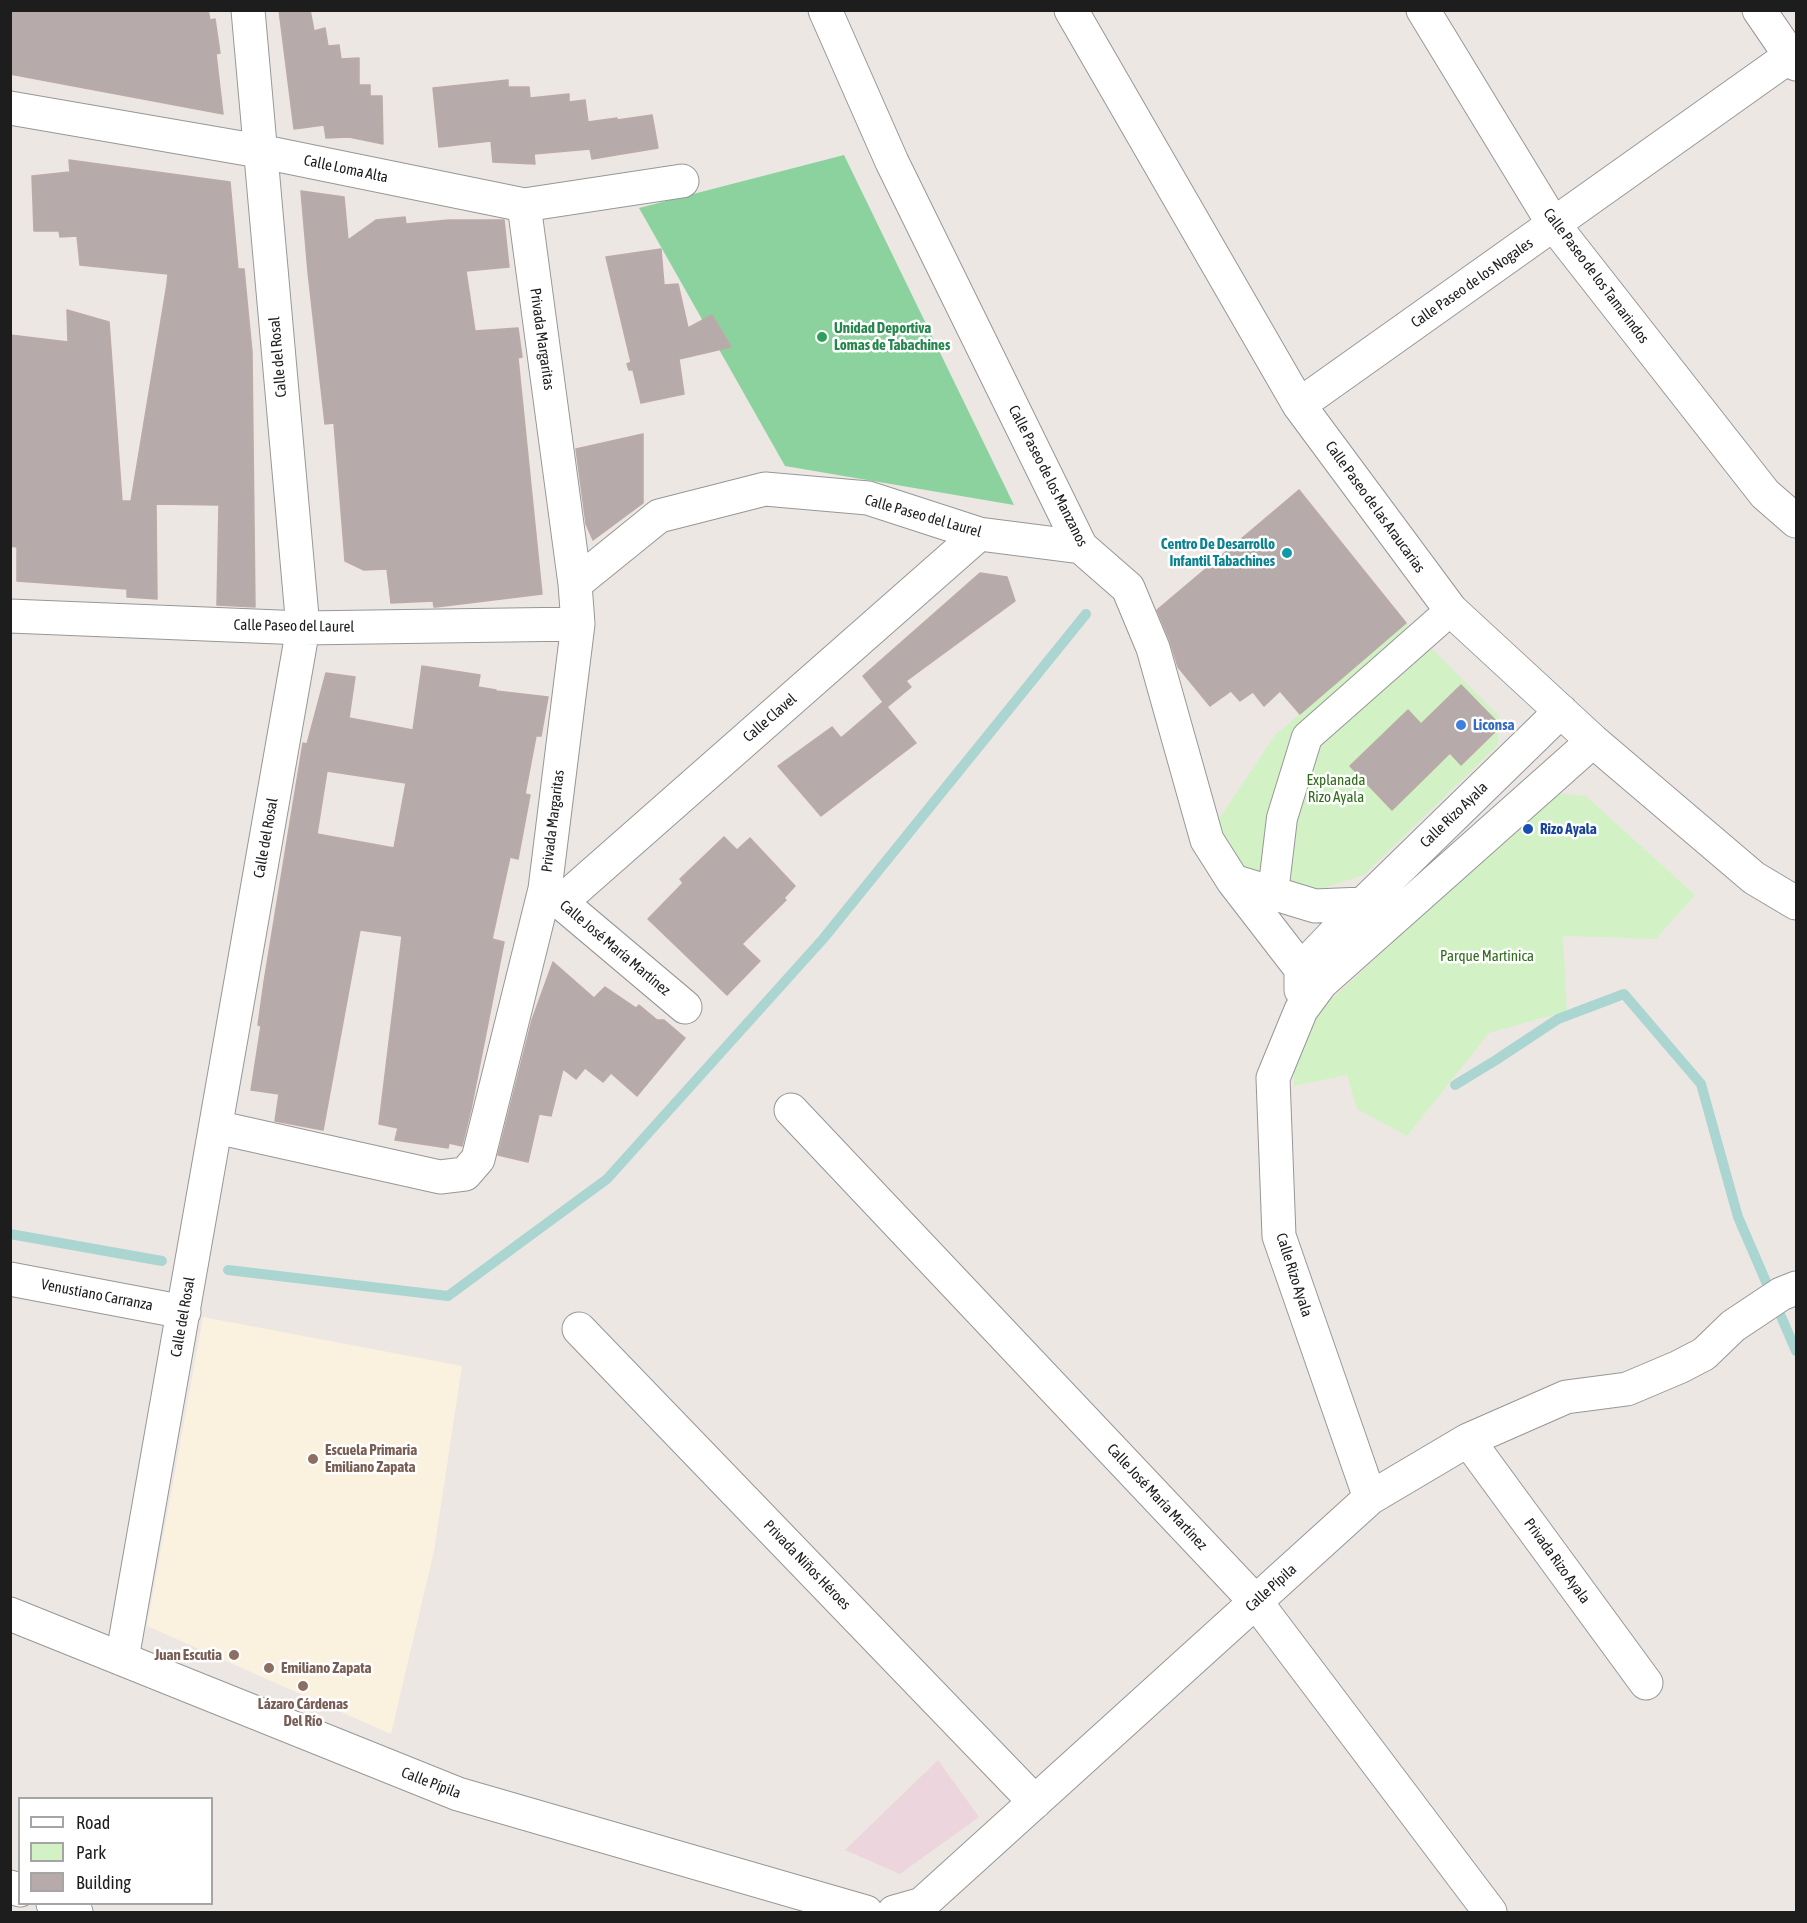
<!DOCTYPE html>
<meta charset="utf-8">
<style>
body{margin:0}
#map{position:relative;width:1807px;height:1923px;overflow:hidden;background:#ede7e4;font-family:"Asap Condensed",sans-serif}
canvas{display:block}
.frame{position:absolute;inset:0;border:12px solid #1d1d1d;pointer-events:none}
.legend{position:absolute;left:18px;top:1797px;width:195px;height:108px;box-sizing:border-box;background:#fff;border:2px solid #a5a5a5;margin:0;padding:8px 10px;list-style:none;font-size:18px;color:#1d1d1d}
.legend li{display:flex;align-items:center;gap:12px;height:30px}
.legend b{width:30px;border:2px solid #a5a5a5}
</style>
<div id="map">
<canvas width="1807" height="1923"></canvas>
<div class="frame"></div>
<ul class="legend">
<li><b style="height:8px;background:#fff"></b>Road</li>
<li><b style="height:16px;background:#d2f2c6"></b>Park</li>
<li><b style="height:16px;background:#b6abaa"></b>Building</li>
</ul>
</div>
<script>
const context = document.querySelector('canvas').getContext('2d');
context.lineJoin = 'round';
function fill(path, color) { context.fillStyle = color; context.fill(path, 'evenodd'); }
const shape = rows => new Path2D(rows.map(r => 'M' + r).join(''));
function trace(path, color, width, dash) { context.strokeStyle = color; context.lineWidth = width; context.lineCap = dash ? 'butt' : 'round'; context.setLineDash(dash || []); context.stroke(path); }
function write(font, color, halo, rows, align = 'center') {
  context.font = font + ' "Asap Condensed",sans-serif'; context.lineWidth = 5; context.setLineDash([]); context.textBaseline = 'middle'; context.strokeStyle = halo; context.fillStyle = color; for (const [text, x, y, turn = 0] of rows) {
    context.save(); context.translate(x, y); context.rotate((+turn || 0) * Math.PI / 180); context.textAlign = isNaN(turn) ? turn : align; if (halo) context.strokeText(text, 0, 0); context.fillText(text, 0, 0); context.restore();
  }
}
fill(shape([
 [938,1760,979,1817,900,1874,845,1850]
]), '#ecd5dc');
fill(shape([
 [203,1317,462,1366,434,1551,391,1734,147,1626]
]), '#faf1df');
fill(shape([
 [1406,623,1499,716,1498,745,1364,875,1321,889,1280,886,1244,867,1212,829,1275,735],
 [1554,793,1586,796,1695,895,1656,939,1563,936,1567,1011,1489,1033,1407,1136,1357,1109,1347,1075,1294,1086,1294,1051,1309,1020]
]), '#d2f2c6');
fill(shape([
 [844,155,1014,505,785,466,639,208]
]), '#8cd29e');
trace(shape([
 [1455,1085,1496,1060,1558,1019,1624,994,1701,1084,1738,1217,1796,1351],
 [10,1234,162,1261],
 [228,1270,448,1296,607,1179,823,939,1086,614]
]), '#aad5d0', 10);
const building = shape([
 [10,10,208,10,210,20,215,19,220,53,216,54,223,114,10,74,10,10],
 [279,10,310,10,314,31,325,28,328,46,339,45,341,59,359,58,359,85,370,85,370,96,382,96,383,144,349,137,326,138,324,125,294,129,279,10],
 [508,80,508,87,529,87,530,98,569,94,569,102,585,100,588,122,617,118,617,120,652,115,658,148,592,159,590,149,534,154,535,164,493,162,491,141,439,147,433,88,508,80],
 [69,160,230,182,238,269,244,269,252,352,255,607,217,605,219,505,156,504,157,599,127,597,127,589,17,581,17,547,10,546,10,335,68,342,67,310,109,322,122,501,131,501,167,284,168,274,80,265,77,236,60,237,59,231,34,231,32,176,70,172,69,160],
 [301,191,344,197,348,240,376,220,405,217,406,224,449,220,504,220,509,267,466,271,475,331,518,328,522,357,518,358,542,594,436,607,434,607,433,601,391,603,387,569,364,570,345,561,334,423,325,424,308,272,301,191],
 [661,249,664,285,678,284,688,328,712,315,731,347,679,359,684,394,641,403,633,370,629,370,627,364,631,362,606,257,661,249],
 [643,434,643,503,593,540,586,524,576,449,643,434],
 [1299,490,1406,623,1300,714,1280,691,1264,706,1253,692,1240,701,1231,691,1210,706,1178,667,1170,641,1157,610,1299,490],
 [980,573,1007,577,1015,601,906,681,911,687,887,707,863,676,980,573],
 [422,666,480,675,478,687,496,690,496,691,548,697,541,736,536,736,525,794,530,795,518,859,510,857,492,939,504,942,471,1109,462,1146,449,1143,448,1148,395,1140,398,1128,379,1124,402,936,360,930,323,1130,275,1121,279,1094,251,1090,261,1026,258,1025,264,982,303,743,307,744,326,673,355,677,349,718,413,730,422,666],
 [327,771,406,783,394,848,317,834,327,771],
 [1461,685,1501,726,1461,765,1450,753,1392,810,1350,766,1408,710,1421,724,1461,685],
 [883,702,916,743,821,816,778,766,832,727,841,738,883,702],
 [724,837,737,850,750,838,795,886,784,898,786,900,742,944,760,961,727,995,648,919,683,883,680,879,724,837],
 [553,962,594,998,605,987,636,1008,639,1005,657,1020,664,1020,685,1038,637,1096,611,1073,603,1082,585,1068,576,1079,563,1069,551,1116,539,1114,528,1162,498,1155,532,1020,553,962]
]);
fill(building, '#b6abaa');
trace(building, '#bcaaa8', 1.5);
const pedestrian = shape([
 [1273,893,1282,818,1307,737,1451,610]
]);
const minor = shape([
 [825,10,892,162,1081,547,1128,588,1153,648,1207,840,1233,881,1301,969,1321,983],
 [1071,10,1299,405,1451,610,1593,741,1754,878,1796,903],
 [1423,10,1554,225,1765,494,1796,521],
 [1759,10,1796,64],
 [10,108,259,151,524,205,682,181],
 [1299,405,1790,56],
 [575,584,659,516,765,489,868,498,979,534,1081,547],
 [10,616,303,628,578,624],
 [1233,881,1315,906,1363,904],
 [545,889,685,1007],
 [561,902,979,534],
 [1301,990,1301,969,1363,904,1561,711],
 [791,1110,1256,1602,1490,1912],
 [216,1127,440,1177,465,1174,478,1159,545,889,578,624,575,584,524,205],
 [10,1279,184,1312],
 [579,1329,1035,1802],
 [1468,1440,1646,1683],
 [1370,1498,1279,1236,1273,1078,1301,1010,1321,983,1593,741],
 [10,1614,458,1794,866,1912],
 [122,1659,303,628,248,10],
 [10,1887,20,1890],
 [53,1904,76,1912],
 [894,1912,922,1904,1370,1498,1468,1440,1566,1397,1627,1389,1679,1367,1704,1354,1733,1326,1781,1294,1796,1288]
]);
trace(pedestrian, '#979797', 32);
trace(minor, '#979797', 35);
trace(pedestrian, '#fff', 30);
trace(minor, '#fff', 33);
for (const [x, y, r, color] of [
 [822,337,6,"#2e9e5b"],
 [1287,553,6,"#0f9aa8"],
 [1461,725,6,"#3f7fe0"],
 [1528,829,6,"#1a4fb4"],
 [313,1459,6,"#8d6e63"],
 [234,1655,6,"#8d6e63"],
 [269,1668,6,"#8d6e63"],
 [303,1686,6,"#8d6e63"]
]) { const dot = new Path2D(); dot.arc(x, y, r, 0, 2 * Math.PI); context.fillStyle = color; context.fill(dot); trace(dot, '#fff', 2); }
write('15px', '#1d1d1d', '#fff', [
 ["Calle Loma Alta",346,169,12],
 ["Calle Paseo de los Tamarindos",1596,276,53],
 ["Calle Paseo de los Nogales",1472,283,-35],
 ["Privada Margaritas",542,339,82],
 ["Calle del Rosal",278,357,-95],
 ["Calle Paseo de los Manzanos",1048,476,63],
 ["Calle Paseo de las Araucarias",1375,507,54],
 ["Calle Paseo del Laurel",923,516,16],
 ["Calle Paseo del Laurel",294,626,1],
 ["Calle Clavel",770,718,-41],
 ["Calle Rizo Ayala",1454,815,-44],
 ["Privada Margaritas",553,821,-83],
 ["Calle del Rosal",266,838,-80],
 ["Calle José María Martínez",615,948,40],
 ["Calle Rizo Ayala",1294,1275,72],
 ["Venustiano Carranza",97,1295,11],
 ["Calle del Rosal",183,1317,-80],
 ["Calle José María Martínez",1157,1497,47],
 ["Privada Rizo Ayala",1557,1561,54],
 ["Privada Niños Héroes",807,1565,46],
 ["Calle Pípila",1271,1588,-42],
 ["Calle Pípila",431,1783,21]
]);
write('bold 15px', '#27864d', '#fff', [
 ["Unidad Deportiva",834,328],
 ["Lomas de Tabachines",834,345]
], 'left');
write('bold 15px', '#0d838f', '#fff', [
 ["Centro De Desarrollo",1275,544],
 ["Infantil Tabachines",1275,561]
], 'right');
write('bold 15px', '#366cbe', '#fff', [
 ["Liconsa",1473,725]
], 'left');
write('15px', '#2f6d19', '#fff', [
 ["Explanada",1336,780],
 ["Rizo Ayala",1336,797],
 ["Parque Martinica",1487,956]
]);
write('bold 15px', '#164399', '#fff', [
 ["Rizo Ayala",1540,829]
], 'left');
write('bold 15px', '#785e54', '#fff', [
 ["Escuela Primaria",325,1450],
 ["Emiliano Zapata",325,1467],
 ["Juan Escutia",222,1655,"right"],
 ["Emiliano Zapata",281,1668],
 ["Lázaro Cárdenas",303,1704,"center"],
 ["Del Río",303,1721,"center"]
], 'left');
</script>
